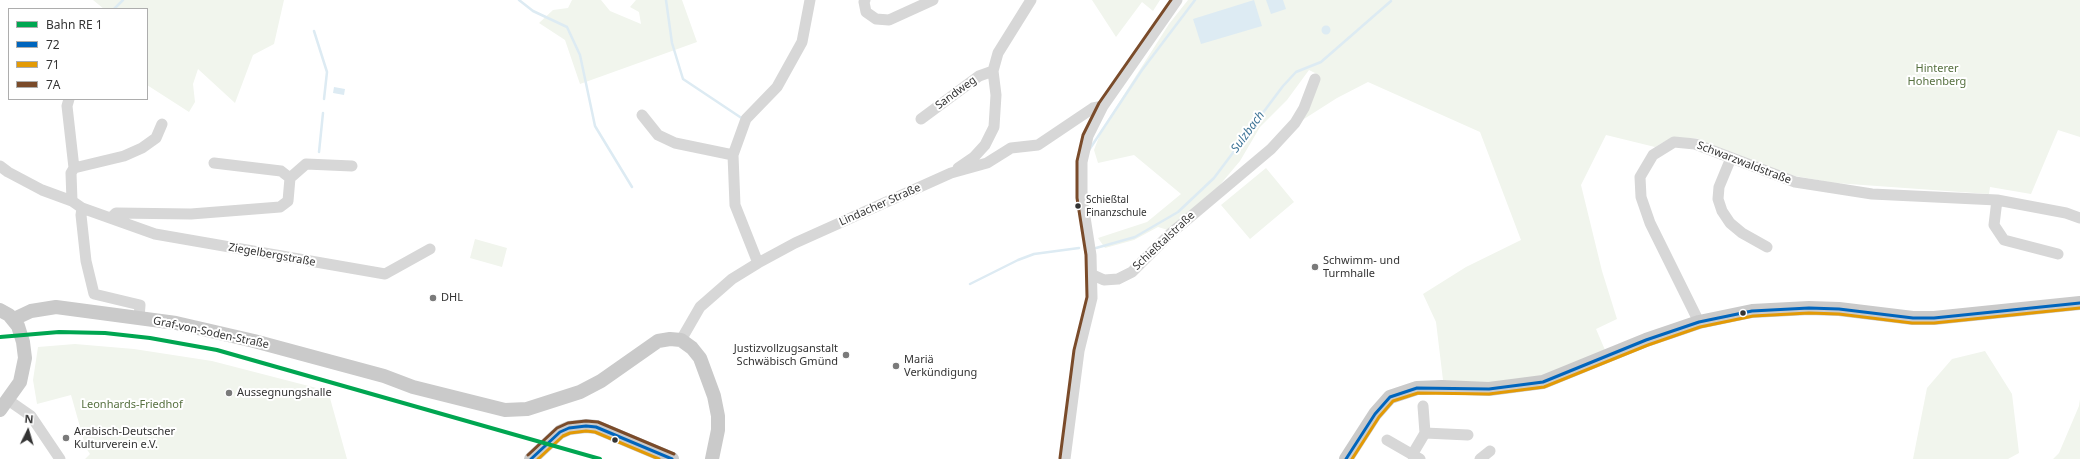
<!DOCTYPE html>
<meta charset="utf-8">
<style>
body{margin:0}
#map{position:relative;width:2080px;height:459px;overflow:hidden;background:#fff;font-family:"Noto Sans",sans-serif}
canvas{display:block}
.legend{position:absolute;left:8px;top:8px;width:140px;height:92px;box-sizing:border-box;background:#fff;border:1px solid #adadad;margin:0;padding:5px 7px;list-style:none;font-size:12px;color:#333}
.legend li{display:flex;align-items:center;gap:8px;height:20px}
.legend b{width:20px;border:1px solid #adadad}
.north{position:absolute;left:8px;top:411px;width:40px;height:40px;-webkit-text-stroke:3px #fff;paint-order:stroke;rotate:5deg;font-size:11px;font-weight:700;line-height:16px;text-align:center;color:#333}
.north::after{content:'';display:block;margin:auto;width:14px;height:18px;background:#333;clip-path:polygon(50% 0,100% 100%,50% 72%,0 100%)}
</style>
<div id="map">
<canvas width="2080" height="459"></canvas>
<ul class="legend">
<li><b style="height:5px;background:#00a651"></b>Bahn RE 1</li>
<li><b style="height:5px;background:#0065bd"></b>72</li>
<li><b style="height:5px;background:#e39a05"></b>71</li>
<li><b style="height:5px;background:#7a4b2a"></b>7A</li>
</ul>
<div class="north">N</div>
</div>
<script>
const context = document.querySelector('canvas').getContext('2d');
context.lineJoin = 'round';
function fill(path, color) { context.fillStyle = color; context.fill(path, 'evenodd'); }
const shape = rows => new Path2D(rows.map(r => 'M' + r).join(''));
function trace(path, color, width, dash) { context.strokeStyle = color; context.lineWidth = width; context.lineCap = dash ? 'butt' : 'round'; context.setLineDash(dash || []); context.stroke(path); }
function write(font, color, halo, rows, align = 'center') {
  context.font = font + ' "Noto Sans",sans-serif'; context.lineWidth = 4; context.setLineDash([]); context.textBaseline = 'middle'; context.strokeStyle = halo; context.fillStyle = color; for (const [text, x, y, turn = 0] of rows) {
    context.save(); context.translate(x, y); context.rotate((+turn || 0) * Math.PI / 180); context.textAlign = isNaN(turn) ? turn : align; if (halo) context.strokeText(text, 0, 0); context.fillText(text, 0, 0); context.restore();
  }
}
fill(shape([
 [93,0,284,0,274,44,253,55,235,103,198,69,193,84,195,102,189,112,147,85,147,9,104,9],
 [572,0,601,0,610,11,641,24,639,12,630,7,636,0,682,0,697,42,580,84,565,40,539,23,553,10,568,8],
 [1092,0,1160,0,1153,11,1142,2,1116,37],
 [1188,0,2080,0,2080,137,2058,130,2031,194,1990,187,1989,194,1835,183,1795,176,1735,156,1696,138,1671,138,1655,147,1606,135,1581,185,1602,271,1617,319,1596,329,1605,350,1554,374,1521,382,1488,386,1443,380,1436,322,1423,294,1466,267,1521,240,1480,132,1368,82,1337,98,1304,119,1175,236,1168,230,1158,227,1134,240,1105,248,1098,238,1147,222,1181,194,1134,155,1098,163,1094,150,1102,129,1169,24],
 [1309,70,1319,75,1295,118,1239,175,1208,199,1240,161,1260,127,1287,100],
 [1266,168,1294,202,1250,239,1221,205],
 [475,239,507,248,502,267,470,258],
 [75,344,134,349,212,361,328,391,347,459,85,459,90,454,86,448,71,395,37,404,33,380,38,347],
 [1985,351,2012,394,2019,453,2008,459,1913,459,1927,388,1952,359],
 [2080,399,2080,459,2053,459,2059,453,2079,406]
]), '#f1f5ed');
fill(shape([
 [1254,0,1262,26,1201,44,1193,19],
 [1266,0,1283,0,1286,9,1271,14],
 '1321.5 30a4.5 4.5 0 1 1 9 0a4.5 4.5 0 1 1-9 0Z',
 [334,87,345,89,344,95,333,93]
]), '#ddebf3');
trace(shape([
 [519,0,533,11,567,27,580,55,595,126,632,187],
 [666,0,672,43,683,79,743,119],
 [114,9,123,0],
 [314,31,327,72,324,99],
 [1089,150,1142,70,1195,0],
 [319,152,323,113],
 [1096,248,1135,237,1178,212,1214,178,1283,86,1296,72,1321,62,1391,1],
 [970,284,1018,260,1034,254,1079,248]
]), '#ddebf3', 2.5);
trace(shape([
 [865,0,864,2,866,12,876,19,889,20,933,0],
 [69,99,67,106,74,168,71,173,72,201],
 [642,115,658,135,675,143,733,155],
 [921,119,979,76,993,71],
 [1731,158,1719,187,1718,199,1722,211,1730,223,1742,233,1767,247],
 [0,166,8,172,42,190,72,201,82,208,155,234,385,274,430,249],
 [74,168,124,156,142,148,156,138,162,124],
 [958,168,974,157,985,145,994,127,996,95,993,71,998,53,1031,0],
 [290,178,306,164,352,166],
 [1997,200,1994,225,2004,240,2058,254],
 [82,208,81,215,86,261,94,294,140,305,139,318],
 [111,218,116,213,191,214,280,207,288,201,290,178,281,171,214,163],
 [758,263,735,205,733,155,746,119,777,87,802,42,810,0],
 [1093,275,1104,280,1118,279,1132,272,1170,234,1271,149,1295,123,1304,108,1315,79],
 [1699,322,1650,223,1641,197,1640,177,1653,155,1674,142,1695,144,1795,182,1872,194,1997,200,2066,213,2080,218],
 [681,340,700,307,732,279,758,263,795,243,951,173,987,163,1011,148,1038,145,1093,108,1103,106],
 [8,400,31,416,60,459],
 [1425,433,1468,435],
 [1387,440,1420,459],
 [1412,455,1425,433,1423,406],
 [1065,459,1079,351,1092,298,1091,255,1082,198,1082,162,1088,136,1103,106,1177,0],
 [1480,459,1490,451]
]), '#d7d7d7', 11);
trace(shape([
 [0,310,9,315,18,326,23,342,25,358,20,382,0,410],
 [14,319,31,311,56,307,176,323,254,341,384,376,413,387,505,410,527,409,580,392,601,381,658,341,670,339,681,340,692,348,700,358,714,396,718,416,718,430,712,459],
 [531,459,560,432,569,428,586,426,596,427,672,459],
 [1346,459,1375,414,1390,397,1417,388,1442,387,1489,389,1543,382,1646,340,1699,322,1752,311,1809,308,1839,309,1913,318,1934,318,2080,303]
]), '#cacaca', 14);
trace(shape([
 [531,459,560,432,569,428,586,426,596,427,672,459],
 [1346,459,1375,414,1390,397,1417,388,1489,389,1543,382,1646,340,1699,322,1752,311,1809,308,1839,309,1913,318,1934,318,2080,303]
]), '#0065bd', 3);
trace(shape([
 [538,459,563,436,570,433,586,431,595,432,659,459],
 [1352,459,1379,417,1393,401,1418,393,1489,394,1544,387,1648,345,1700,327,1753,316,1809,313,1839,314,1912,323,1934,323,2080,308]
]), '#e39a05', 3);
trace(shape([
 [528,455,557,428,568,423,586,421,598,422,674,454],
 [1060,458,1074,350,1087,297,1086,255,1077,198,1077,161,1083,135,1099,103,1171,0]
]), '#7a4b2a', 3);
trace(shape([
 [0,337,59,332,105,333,150,338,217,350,600,459]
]), '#00a651', 4);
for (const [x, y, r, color] of [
 [1078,206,3.5,"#333"],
 [1315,267,4,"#7a7a7a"],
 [433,298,4,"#7a7a7a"],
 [1743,313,3.5,"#333"],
 [846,355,4,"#7a7a7a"],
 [896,366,4,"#7a7a7a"],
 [229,393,4,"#7a7a7a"],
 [66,438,4,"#7a7a7a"],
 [615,440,3.5,"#333"]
]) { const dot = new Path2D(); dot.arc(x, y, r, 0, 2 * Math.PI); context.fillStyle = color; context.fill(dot); trace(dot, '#fff', 1.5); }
write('10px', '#333', '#fff', [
 ["Schießtal",1086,200],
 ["Finanzschule",1086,213]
], 'left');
write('11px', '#56703f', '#fff', [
 ["Hinterer",1937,69],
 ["Hohenberg",1937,82],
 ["Leonhards-Friedhof",132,405]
]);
write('11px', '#333', '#fff', [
 ["Sandweg",956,93,-36],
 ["Schwarzwaldstraße",1744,163,21],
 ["Lindacher Straße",880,205,-24],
 ["Schießtalstraße",1164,241,-43],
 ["Ziegelbergstraße",272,255,10],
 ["Graf-von-Soden-Straße",211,333,12]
]);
write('11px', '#333', '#fff', [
 ["Schwimm- und",1323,261],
 ["Turmhalle",1323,274],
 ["DHL",441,298],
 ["Justizvollzugsanstalt",838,349,"right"],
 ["Schwäbisch Gmünd",838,362,"right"],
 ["Mariä",904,360],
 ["Verkündigung",904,373],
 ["Aussegnungshalle",237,393],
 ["Arabisch-Deutscher",74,432],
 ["Kulturverein e.V.",74,445]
], 'left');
write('italic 12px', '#3f7597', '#fff', [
 ["Sulzbach",1248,132,-54]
]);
</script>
